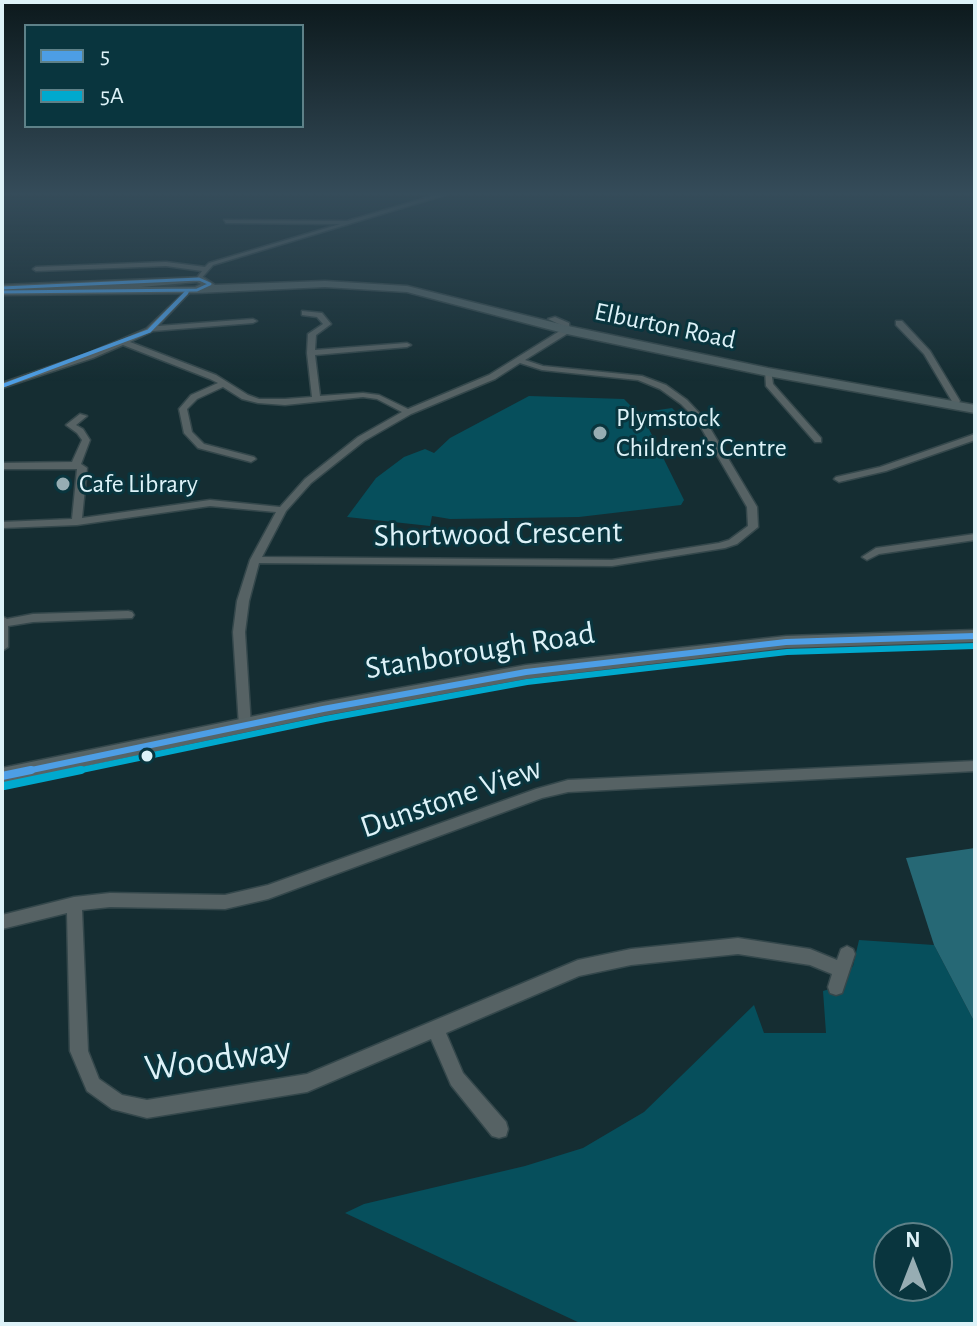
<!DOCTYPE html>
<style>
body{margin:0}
#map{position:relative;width:977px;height:1326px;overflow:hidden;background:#152d32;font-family:"Alegreya Sans",sans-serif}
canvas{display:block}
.frame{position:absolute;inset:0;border:4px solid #ddf2f8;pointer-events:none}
.legend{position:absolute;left:24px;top:24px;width:280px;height:104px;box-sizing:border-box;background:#09353e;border:2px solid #5e8188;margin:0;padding:10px 14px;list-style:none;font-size:24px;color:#ddf2f8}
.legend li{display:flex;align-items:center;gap:16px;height:40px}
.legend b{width:40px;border:2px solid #5e8188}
.north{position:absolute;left:873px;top:1222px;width:80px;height:80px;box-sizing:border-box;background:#09353e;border:2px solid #5e8188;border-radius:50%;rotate:0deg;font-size:22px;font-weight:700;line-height:32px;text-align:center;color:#ddf2f8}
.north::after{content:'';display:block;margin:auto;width:28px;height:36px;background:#97adb3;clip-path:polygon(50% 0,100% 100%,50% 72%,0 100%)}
</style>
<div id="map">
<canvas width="977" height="1326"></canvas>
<div class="frame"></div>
<ul class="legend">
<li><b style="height:10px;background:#4d9ee5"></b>5</li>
<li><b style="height:10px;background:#00a9ce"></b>5A</li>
</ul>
<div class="north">N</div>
</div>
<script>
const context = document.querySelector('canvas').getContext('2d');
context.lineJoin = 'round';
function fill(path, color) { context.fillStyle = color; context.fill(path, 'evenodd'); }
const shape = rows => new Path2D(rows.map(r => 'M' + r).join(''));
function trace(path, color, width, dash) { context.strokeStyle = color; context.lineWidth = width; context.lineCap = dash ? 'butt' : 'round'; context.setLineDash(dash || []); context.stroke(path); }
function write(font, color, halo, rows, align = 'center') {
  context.font = font + ' "Alegreya Sans",sans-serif'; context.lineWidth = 6; context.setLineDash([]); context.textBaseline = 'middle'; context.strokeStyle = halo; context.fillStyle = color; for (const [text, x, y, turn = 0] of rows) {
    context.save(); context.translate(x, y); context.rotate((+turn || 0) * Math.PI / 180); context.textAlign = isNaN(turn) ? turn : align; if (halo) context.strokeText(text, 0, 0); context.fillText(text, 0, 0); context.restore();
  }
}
fill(shape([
 [529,396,624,399,638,413,672,408,678,414,645,421,684,500,681,505,579,517,450,519,432,516,430,526,347,517,376,478,404,457,425,449,434,453,450,438],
 [859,940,934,945,975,1023,975,1324,582,1324,345,1213,364,1204,525,1166,583,1148,644,1112,754,1005,764,1033,826,1033,823,991,836,987,853,966],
 [889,1238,937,1238,937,1286,889,1286]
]), '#064f5c');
fill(shape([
 [975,848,975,1023,934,945,906,858]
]), '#266875');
const street = shape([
 [436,195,445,195,213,265,199,281,196,279,202,271,166,266,36,271,33,269,36,267,166,262,205,267,209,263,340,224,226,223,224,220,347,221,436,195],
 [189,288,191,289,191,291,158,326,253,319,257,321,253,323,153,331,130,342,216,375,248,395,259,399,285,399,312,397,307,353,308,334,323,324,317,317,302,315,302,311,322,313,331,324,316,335,315,350,407,343,411,345,407,347,315,355,320,396,363,393,379,395,408,409,489,375,563,329,563,326,548,319,555,317,569,323,570,332,525,360,543,366,642,376,666,385,687,400,704,418,757,507,758,527,737,544,725,548,612,566,259,563,249,601,245,632,251,726,250,730,245,731,240,730,239,726,233,632,237,601,250,560,276,512,210,506,77,525,2,528,2,522,72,519,77,469,2,469,2,463,72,462,82,440,77,433,66,425,80,414,87,416,76,425,83,429,90,440,81,464,87,468,82,518,210,500,280,507,305,479,358,437,402,412,377,399,363,397,285,405,258,403,242,399,223,387,197,399,187,409,192,432,204,444,254,457,256,459,251,462,198,448,184,433,179,409,191,395,218,383,210,379,123,345,93,358,2,388,2,383,87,354,146,329,189,288],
 [520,363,542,370,638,380,660,389,681,404,696,419,747,507,748,526,729,540,719,543,612,560,262,557,286,511,311,483,364,441,411,414,495,379,520,363],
 [896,321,902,321,930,351,960,401,959,403,953,403,924,354,896,325,896,321],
 [765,370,771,370,773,384,821,438,821,442,815,442,766,386,765,370],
 [975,434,975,440,886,471,839,482,834,479,836,477,880,467,975,434],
 [975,534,975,540,879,554,867,560,862,557,876,548,975,534],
 [128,611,132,612,134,615,132,618,33,622,8,626,8,647,2,651,2,616,7,619,33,614,128,611],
 [975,761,975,771,568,792,542,798,268,899,225,909,110,907,82,910,88,1051,99,1079,122,1095,147,1100,307,1074,578,960,631,949,738,938,810,949,837,960,841,949,847,946,853,949,855,954,842,993,836,995,830,993,828,987,832,974,810,965,738,954,631,965,579,976,446,1033,463,1073,506,1122,508,1129,506,1136,499,1138,492,1136,451,1085,431,1039,307,1092,147,1118,112,1109,87,1091,70,1051,67,913,2,929,2,915,74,897,110,893,225,895,268,885,536,789,568,780,975,761]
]);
const secondary = shape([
 [975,630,975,642,786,648,526,679,323,716,2,784,2,768,323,702,526,665,786,636,975,630]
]);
const primary = shape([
 [203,277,215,285,325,281,407,286,568,326,768,368,975,405,975,413,768,376,567,334,407,292,325,287,197,293,2,295,2,285,203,277],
 [197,282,201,284,195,287,141,287,197,282]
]);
trace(street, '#34474b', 3);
trace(secondary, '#34474b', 3);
trace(primary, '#34474b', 3);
fill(street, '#566264');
fill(secondary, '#566467');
fill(primary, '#516265');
trace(shape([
 [2,288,199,279,210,284,197,290,2,292],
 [184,295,189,290]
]), '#4d9ee5', 3);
trace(shape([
 [2,386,149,331,186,293]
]), '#4d9ee5', 4);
trace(shape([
 [22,772,323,709,526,672,786,642,975,636]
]), '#4d9ee5', 6);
trace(shape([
 [2,776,31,770]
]), '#4d9ee5', 8);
trace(shape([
 [72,772,325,719,527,682,787,652,975,646]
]), '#00a9ce', 6);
trace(shape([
 [4,786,81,770]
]), '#00a9ce', 8);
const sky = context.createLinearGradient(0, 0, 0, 381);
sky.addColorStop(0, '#0c191c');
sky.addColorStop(0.51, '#354c5a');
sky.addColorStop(1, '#354c5a00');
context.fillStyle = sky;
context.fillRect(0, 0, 977, 381);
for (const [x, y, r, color] of [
 [600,433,8,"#97adb3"],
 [63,484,8,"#97adb3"],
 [147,756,7,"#ddf2f8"]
]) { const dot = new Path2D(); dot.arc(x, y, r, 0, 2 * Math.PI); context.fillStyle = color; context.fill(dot); trace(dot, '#09353e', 3); }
write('26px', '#ddf2f8', '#09353e', [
 ["Elburton Road",665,326,12]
]);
write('26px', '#ddf2f8', '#09353e', [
 ["Plymstock",616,418],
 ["Children's Centre",616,448],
 ["Cafe Library",79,484]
], 'left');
write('32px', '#ddf2f8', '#09353e', [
 ["Shortwood Crescent",498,534,-1],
 ["Stanborough Road",480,651,-9],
 ["Dunstone View",451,798,-19]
]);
write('38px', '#ddf2f8', '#09353e', [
 ["Woodway",218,1059,-8]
]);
</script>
